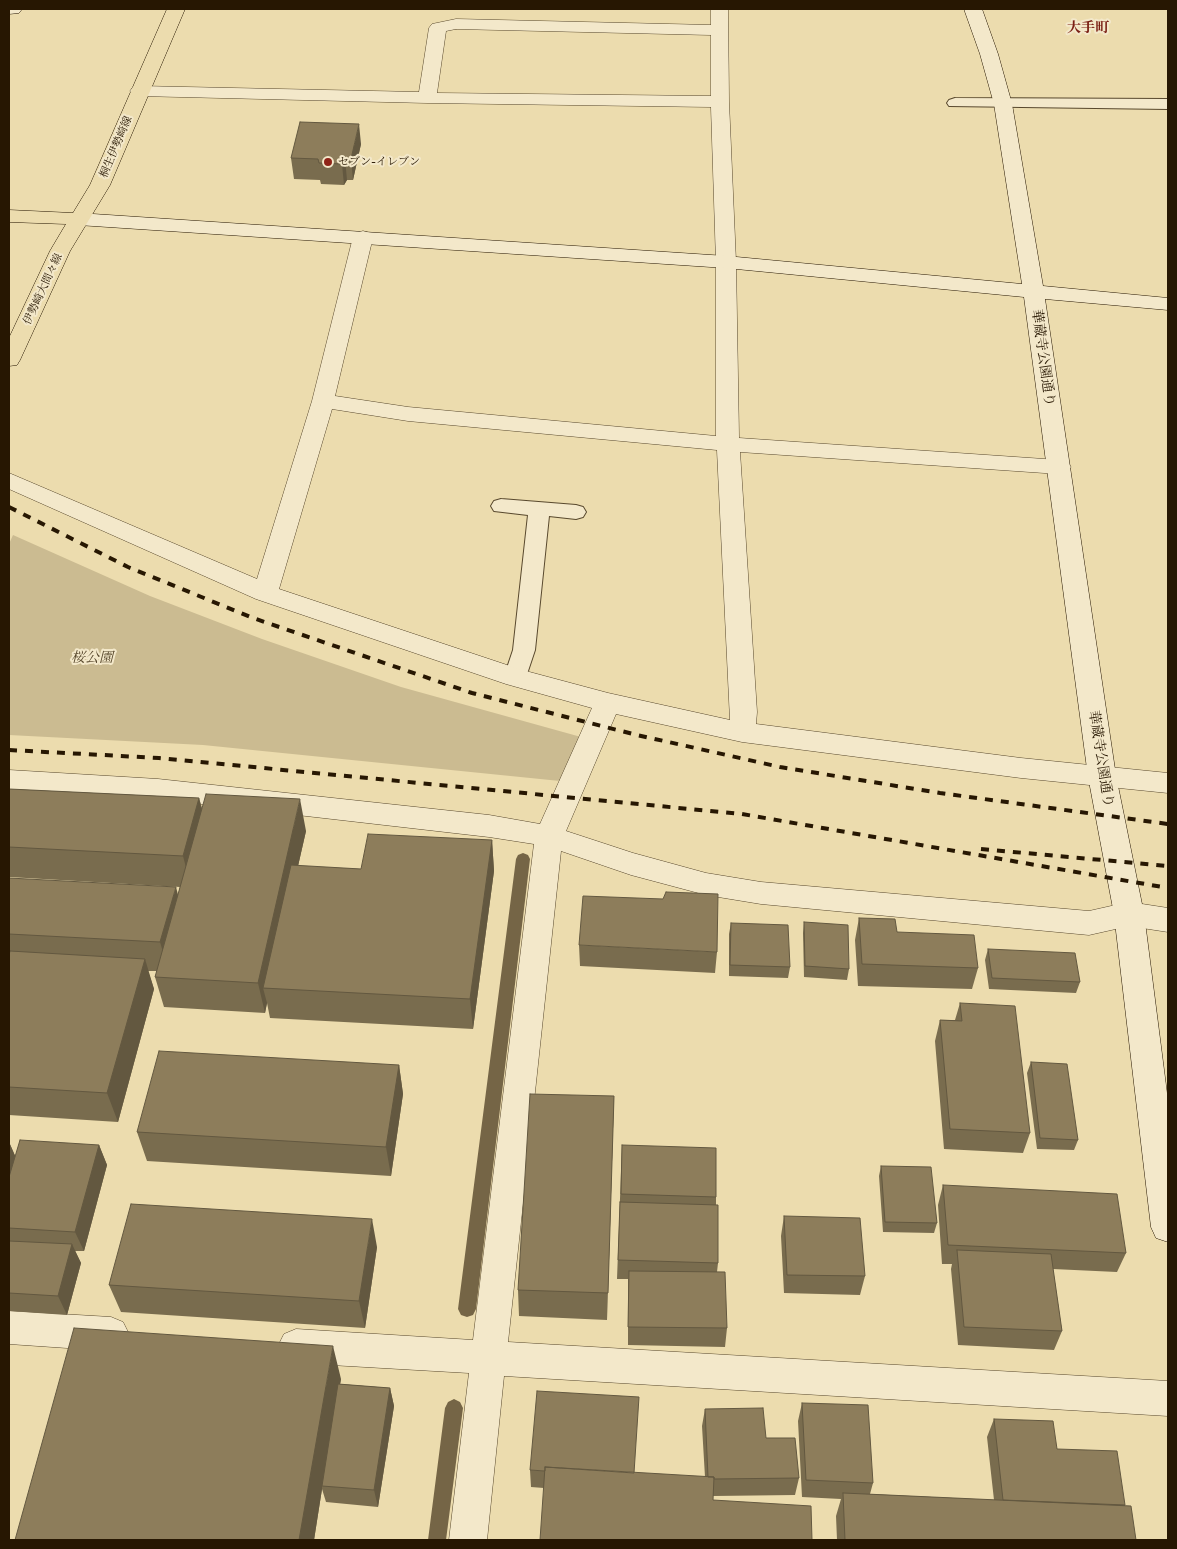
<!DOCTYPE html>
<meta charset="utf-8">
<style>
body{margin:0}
#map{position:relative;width:1177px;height:1549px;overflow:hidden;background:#ecdcae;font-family:"Libre Caslon Text",serif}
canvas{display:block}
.frame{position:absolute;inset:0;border:10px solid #271702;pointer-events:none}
</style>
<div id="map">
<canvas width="1177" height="1549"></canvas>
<div class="frame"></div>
</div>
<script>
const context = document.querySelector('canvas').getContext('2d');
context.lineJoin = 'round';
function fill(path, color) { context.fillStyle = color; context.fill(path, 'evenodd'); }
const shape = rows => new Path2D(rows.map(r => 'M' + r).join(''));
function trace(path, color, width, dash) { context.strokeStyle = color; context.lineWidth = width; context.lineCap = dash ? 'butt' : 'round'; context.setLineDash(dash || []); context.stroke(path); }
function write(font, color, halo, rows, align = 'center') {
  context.font = font + ' "Libre Caslon Text","Noto Serif JP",serif'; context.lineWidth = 4; context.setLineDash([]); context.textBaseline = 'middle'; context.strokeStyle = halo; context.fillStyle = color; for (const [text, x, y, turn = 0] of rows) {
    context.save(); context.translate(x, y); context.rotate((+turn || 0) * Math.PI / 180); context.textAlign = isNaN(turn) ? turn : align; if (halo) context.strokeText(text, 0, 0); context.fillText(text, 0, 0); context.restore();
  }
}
fill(shape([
 [13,535,150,596,262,639,401,687,581,737,560,781,203,745,9,735,9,544]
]), '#cbbb91');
fill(shape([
 [523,853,528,855,530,859,476,1309,473,1315,467,1317,461,1315,458,1309,516,859,518,855,523,853],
 [454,1399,460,1402,463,1408,446,1540,428,1540,445,1408,448,1402,454,1399]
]), '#756546');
const lane = shape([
 [955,98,1168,99,1168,109,949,106,947,103,949,100,955,98],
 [501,499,576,505,583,507,586,512,583,517,576,519,549,516,535,650,526,677,523,683,515,685,507,683,504,677,513,650,528,515,494,511,491,506,494,501,501,499]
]);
const street = shape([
 [711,9,728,9,729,102,736,262,739,438,1059,460,1067,462,1071,467,1067,472,1059,474,740,452,757,712,756,724,1021,758,1168,773,1168,793,1021,778,742,742,616,714,566,831,633,853,706,873,761,882,1089,911,1129,902,1168,908,1168,932,1129,926,1089,935,761,904,706,895,631,875,561,851,508,1342,1168,1381,1168,1416,504,1376,487,1540,449,1540,469,1373,296,1363,284,1358,278,1346,284,1334,296,1329,473,1340,534,844,489,837,158,799,9,790,9,770,158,779,489,815,540,824,592,708,506,684,256,599,9,489,9,473,257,579,312,401,353,237,356,233,363,231,370,233,373,237,335,396,408,407,716,436,716,262,711,107,427,103,139,96,133,95,130,91,133,87,139,86,419,92,429,28,432,24,456,19,711,25,711,9],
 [456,29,711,35,711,96,437,93,446,31,456,29],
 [332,409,408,421,717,450,730,720,608,693,522,670,279,589,332,409],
 [9,1311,111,1317,123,1322,129,1334,123,1346,111,1351,9,1344,9,1311]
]);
const secondary = shape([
 [9,9,22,9,19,13,9,14,9,9],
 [964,9,982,9,998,54,1012,104,1043,286,1168,298,1168,310,1045,299,1116,776,1144,914,1168,1101,1168,1242,1156,1238,1151,1227,1114,914,1088,776,1024,297,726,268,78,225,71,223,68,219,71,215,78,213,726,256,1022,284,994,104,980,54,964,9]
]);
const primary = shape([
 [167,9,185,9,110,185,70,251,20,360,17,365,9,366,9,338,50,251,66,224,9,222,9,210,73,213,90,185,167,9]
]);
trace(lane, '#58482d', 2);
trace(street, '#58482d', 1);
trace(secondary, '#271702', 1);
trace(primary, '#271702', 1);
fill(lane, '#f3e8ca');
fill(street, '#f3e8ca');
fill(secondary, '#f3e8ca');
fill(primary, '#ecdcae');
trace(shape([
 [9,507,128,567,253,618,472,693,637,735,780,767,940,793,1168,824],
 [9,750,159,758,742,814,1168,888],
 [981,849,1168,866]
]), '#271702', 4, [8, 8]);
fill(shape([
 [361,144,353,180,347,180,344,185,321,184,320,180,294,179,291,158],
 [9,789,199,798,202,808,306,831,298,866,361,869,492,840,494,871,473,1029,270,1018,267,1003,265,1013,164,1007,155,977,157,971,148,971,154,989,118,1122,9,1115,9,878,178,895,180,887,9,877],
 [859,918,897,932,978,968,972,989,858,986,855,940],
 [804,922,849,969,847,980,804,977,803,933],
 [731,923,790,967,788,978,729,976,729,934],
 [579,945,717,952,715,973,580,966],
 [988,949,1080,982,1076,993,989,989,985,960],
 [960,1003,1030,1133,1023,1153,944,1149,935,1041,940,1020,955,1020],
 [1031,1062,1078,1140,1074,1150,1037,1149,1027,1073],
 [399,1065,403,1094,391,1176,147,1161,137,1132],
 [614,1096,607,1320,519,1316,518,1290],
 [9,1142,15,1156,99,1145,107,1165,84,1251,75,1251,81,1263,67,1315,9,1311],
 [622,1145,716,1197,716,1205,718,1263,717,1272,727,1328,725,1347,628,1345,628,1279,617,1279],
 [881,1166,937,1223,934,1233,883,1232,879,1176],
 [943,1185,1126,1253,1117,1272,1053,1269,1062,1331,1054,1350,958,1345,951,1269,952,1264,942,1264,938,1205],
 [784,1216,865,1276,860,1295,784,1293,781,1236],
 [377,1247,365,1328,121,1312,109,1285],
 [341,1379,340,1384,390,1388,394,1406,378,1507,326,1502,322,1489,314,1540,15,1540],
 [802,1403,873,1483,870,1494,994,1500,987,1437,994,1419,1057,1449,1125,1505,1125,1506,1136,1540,837,1540,836,1516,841,1499,802,1497,798,1421],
 [705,1409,766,1438,799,1478,795,1495,713,1496,713,1500,812,1540,544,1488,531,1487,530,1470,634,1473,705,1477,702,1426]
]), '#796c4e');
fill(shape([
 [359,124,361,144,353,180,351,159],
 [345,159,347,180,344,185,342,164],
 [199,798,207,830,191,887,183,856],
 [300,799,306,831,270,989,263,988,267,1003,265,1013,258,983],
 [492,840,494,871,473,1029,470,999],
 [176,887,184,918,169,972,160,942],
 [145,959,154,989,118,1122,107,1093],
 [399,1065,403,1094,391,1176,386,1147],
 [614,1096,613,1125,607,1320,608,1293],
 [9,1142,21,1169,9,1209],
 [99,1145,107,1165,84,1251,75,1232],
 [372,1219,377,1247,365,1328,359,1301],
 [72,1244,81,1263,67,1315,58,1296],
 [333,1346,341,1379,323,1486,322,1486,322,1489,314,1540,299,1540],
 [390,1388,394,1406,378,1507,374,1490]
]), '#635840');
const building = shape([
 [300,122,359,124,351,159,345,159,342,164,319,163,318,159,291,158,300,122],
 [9,789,199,798,183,856,9,847,9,789],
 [206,794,300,799,258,983,155,977,206,794],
 [368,834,492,840,470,999,263,988,291,865,361,869,368,834],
 [9,878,176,887,160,942,9,934,9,878],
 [666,892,718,894,717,952,579,945,583,896,663,899,666,892],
 [859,918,895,919,897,932,974,935,978,968,862,964,859,918],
 [804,922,848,925,849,969,805,966,804,922],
 [731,923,788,925,790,967,730,965,731,923],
 [988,949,1075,953,1080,982,992,978,988,949],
 [10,951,145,959,107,1093,9,1087,9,955,10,951],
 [960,1003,1015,1006,1030,1133,950,1129,940,1020,962,1021,960,1003],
 [159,1051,399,1065,386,1147,137,1132,159,1051],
 [1031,1062,1067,1064,1078,1140,1040,1138,1031,1062],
 [530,1094,614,1096,608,1293,518,1290,530,1094],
 [20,1140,99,1145,75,1232,9,1228,9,1177,20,1140],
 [622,1145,716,1148,716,1197,621,1194,622,1145],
 [881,1166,931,1167,937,1223,885,1222,881,1166],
 [943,1185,1117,1194,1126,1253,948,1245,943,1185],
 [620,1202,718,1205,718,1263,618,1260,620,1202],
 [131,1204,372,1219,359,1301,109,1285,131,1204],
 [784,1216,860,1218,865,1276,787,1275,784,1216],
 [9,1241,72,1244,58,1296,9,1293,9,1241],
 [957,1250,1051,1254,1062,1331,964,1327,957,1250],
 [629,1271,725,1272,727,1328,628,1327,629,1271],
 [74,1328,333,1346,299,1540,15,1540,74,1328],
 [338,1384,390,1388,374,1490,322,1486,338,1384],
 [537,1391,639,1397,634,1473,545,1467,545,1471,530,1470,537,1391],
 [802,1403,868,1405,873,1483,806,1480,802,1403],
 [763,1408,766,1438,795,1438,799,1478,714,1479,714,1477,708,1477,705,1409,763,1408],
 [994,1419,1053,1421,1057,1449,1117,1451,1125,1505,1003,1500,994,1419],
 [545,1467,714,1477,713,1500,811,1506,812,1540,540,1540,545,1467],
 [843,1493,1131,1506,1136,1540,845,1540,843,1493]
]);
fill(building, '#8d7d5b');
trace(building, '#635840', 1);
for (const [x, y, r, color] of [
 [328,162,5,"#8f2418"]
]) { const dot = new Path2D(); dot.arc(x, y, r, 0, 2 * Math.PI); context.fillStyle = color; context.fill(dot); trace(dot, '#f3e8ca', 2); }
write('11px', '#271702', '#f3e8ca', [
 ["桐生伊勢崎線",116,147,-67],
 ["伊勢崎大間々線",43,289,-65]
]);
write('11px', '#271702', '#f3e8ca', [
 ["セブン-イレブン",338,162]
], 'left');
write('bold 14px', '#7a1f14', '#f3e8ca', [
 ["大手町",1088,28]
]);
write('14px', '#271702', '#f3e8ca', [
 ["華蔵寺公園通り",1043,358,82],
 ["華蔵寺公園通り",1101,759,81]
]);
write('italic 14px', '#58482d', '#f3e8ca', [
 ["桜公園",92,658]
]);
</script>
